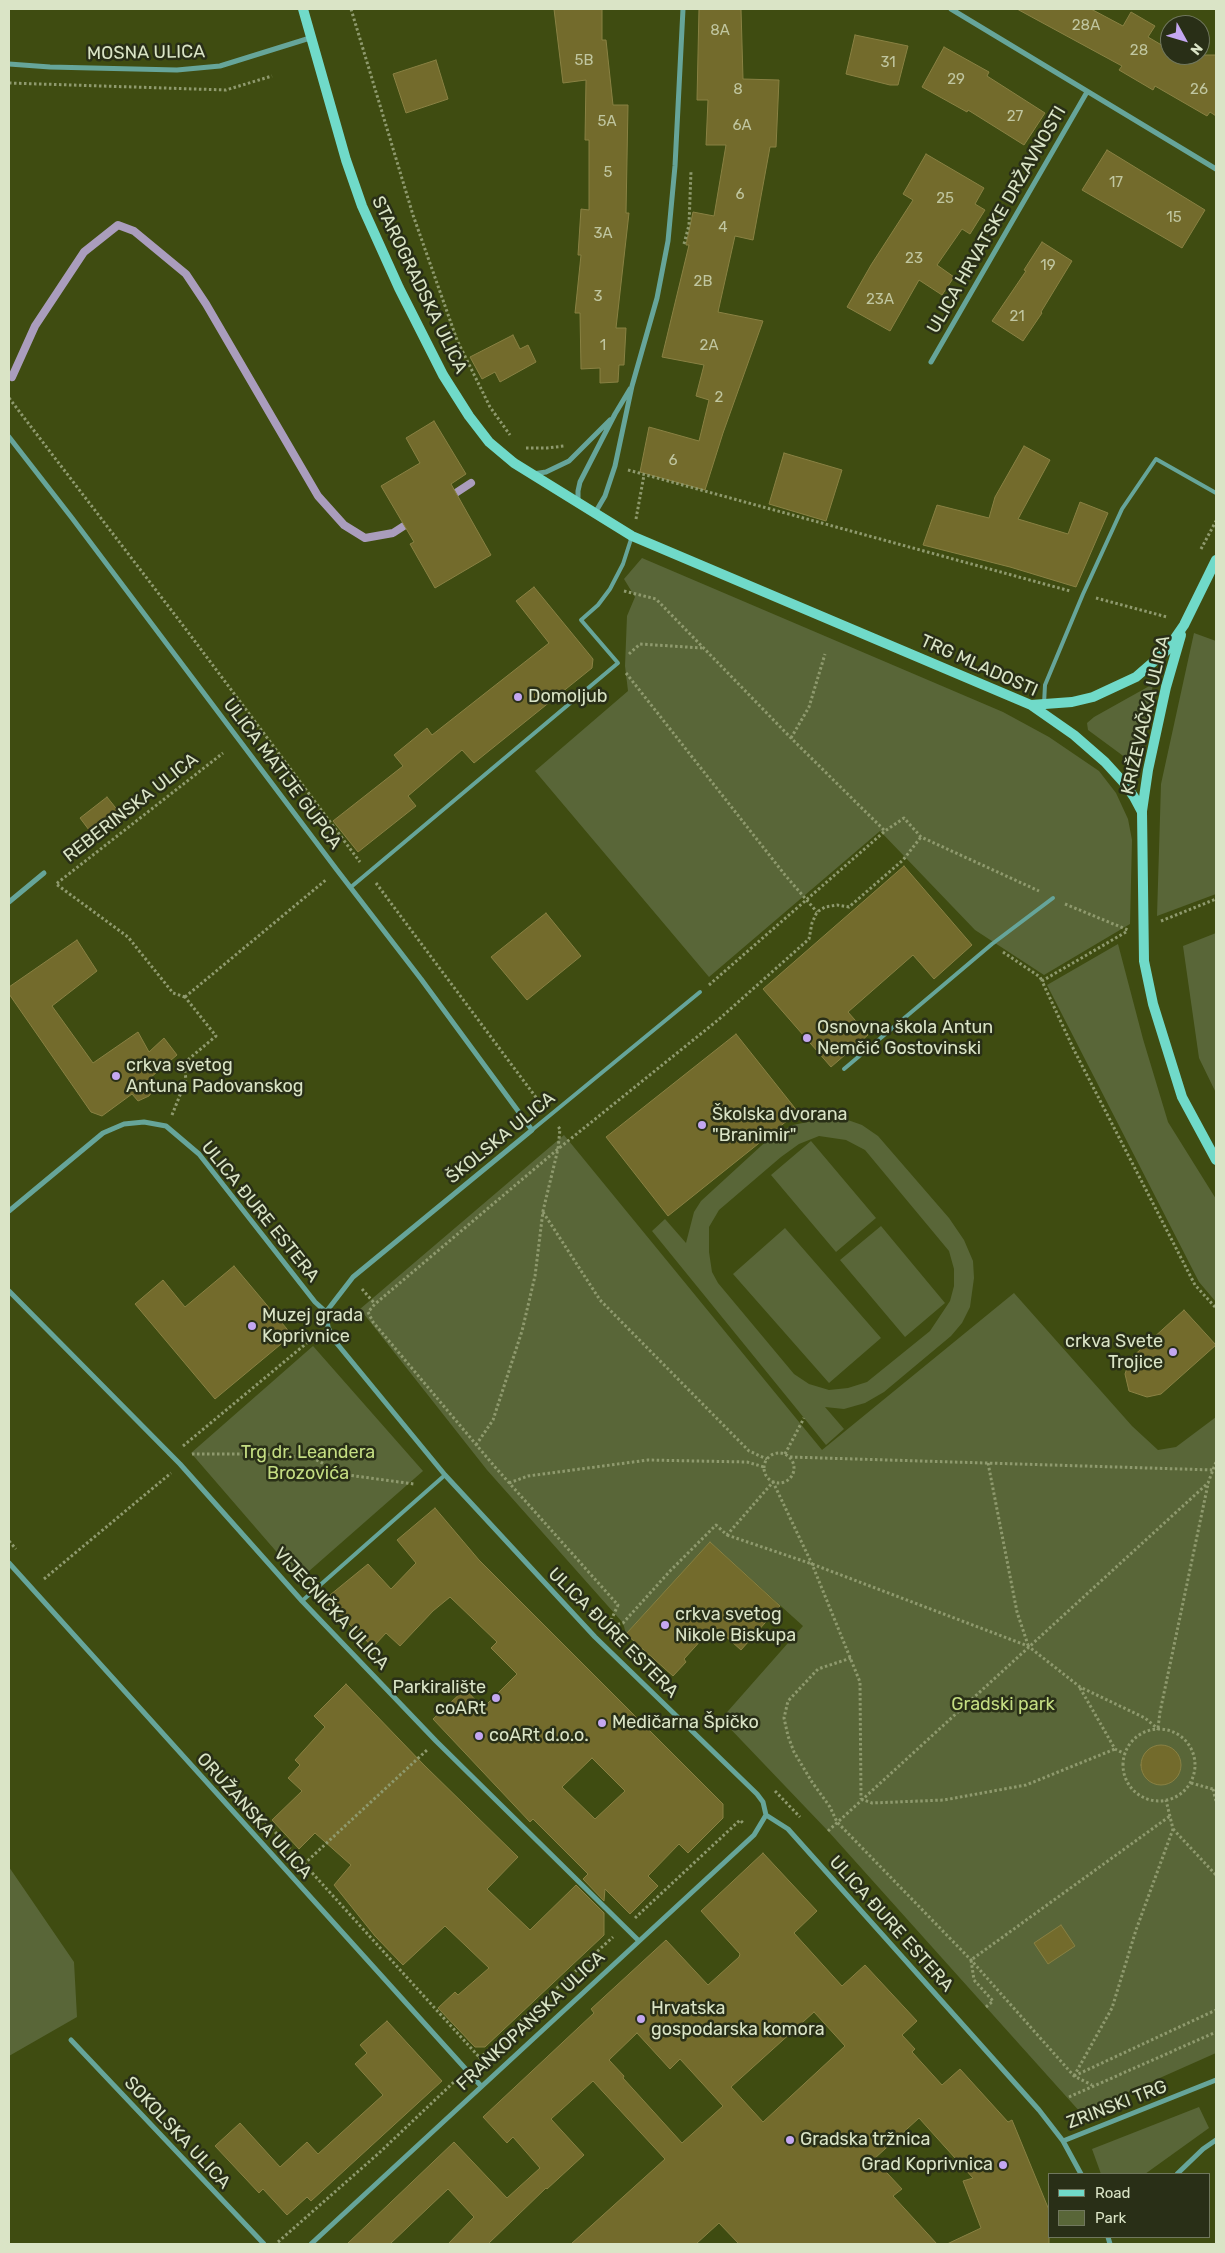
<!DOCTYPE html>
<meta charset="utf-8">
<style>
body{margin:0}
#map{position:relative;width:1225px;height:2253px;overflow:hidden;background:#3f4c11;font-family:Rubik,sans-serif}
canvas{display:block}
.frame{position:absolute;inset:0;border:10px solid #dae4c6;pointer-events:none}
.legend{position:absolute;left:1048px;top:2173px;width:162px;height:65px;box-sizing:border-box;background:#292f17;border:1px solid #70775d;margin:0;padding:6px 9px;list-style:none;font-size:15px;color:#dae4c6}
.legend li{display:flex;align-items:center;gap:10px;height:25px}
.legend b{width:25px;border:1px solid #70775d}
.north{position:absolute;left:1160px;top:15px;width:50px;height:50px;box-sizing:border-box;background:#292f17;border:1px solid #70775d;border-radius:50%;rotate:129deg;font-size:14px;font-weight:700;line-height:20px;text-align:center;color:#dae4c6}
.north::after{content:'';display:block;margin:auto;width:18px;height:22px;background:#c4a7f1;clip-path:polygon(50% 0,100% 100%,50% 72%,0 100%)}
</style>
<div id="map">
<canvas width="1225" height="2253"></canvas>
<div class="frame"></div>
<ul class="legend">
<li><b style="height:6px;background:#70dac9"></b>Road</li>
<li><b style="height:14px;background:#596638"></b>Park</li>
</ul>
<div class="north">N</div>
</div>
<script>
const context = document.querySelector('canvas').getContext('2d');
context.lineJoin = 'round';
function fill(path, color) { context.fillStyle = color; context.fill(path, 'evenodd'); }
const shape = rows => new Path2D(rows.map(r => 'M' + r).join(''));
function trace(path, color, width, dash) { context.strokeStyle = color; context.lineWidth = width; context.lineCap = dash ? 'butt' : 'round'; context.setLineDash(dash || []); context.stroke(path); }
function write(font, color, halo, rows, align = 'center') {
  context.font = font + ' Rubik,sans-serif'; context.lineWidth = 5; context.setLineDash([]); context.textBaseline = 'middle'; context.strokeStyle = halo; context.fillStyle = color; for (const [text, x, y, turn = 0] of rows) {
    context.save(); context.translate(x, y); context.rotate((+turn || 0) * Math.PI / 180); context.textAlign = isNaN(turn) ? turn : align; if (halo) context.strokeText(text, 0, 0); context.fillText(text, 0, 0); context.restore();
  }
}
fill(shape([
 [642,558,1003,712,1049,737,1099,771,1116,793,1128,819,1132,840,1130,924,1044,975,975,930,880,831,709,977,535,771,628,691,625,666,627,616,635,597,624,579],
 [1194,633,1216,641,1216,894,1157,916,1161,784],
 [1153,684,1143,747,1140,756,1134,761,1126,758,1088,730,1087,723,1094,717],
 [1216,933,1216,1093,1199,1058,1183,946],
 [1118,944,1143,1039,1168,1122,1216,1199,1216,1302,1199,1282,1047,985],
 [822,1119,845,1119,862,1125,878,1136,949,1218,964,1240,973,1261,974,1278,970,1307,962,1323,951,1336,884,1392,865,1403,844,1409,825,1407,844,1429,826,1445,652,1231,665,1219,686,1243,694,1212,701,1201,773,1135,793,1125],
 [819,1136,846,1140,865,1150,949,1251,954,1269,954,1286,950,1301,930,1331,867,1382,848,1388,829,1390,809,1384,794,1374,718,1283,712,1272,709,1252,709,1227,719,1210,781,1157,799,1144],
 [564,1135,822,1450,1014,1293,1132,1426,1158,1450,1176,1447,1216,1417,1216,2053,1081,2113,828,1831,721,1719,803,1626,710,1542,626,1634,623,1623,487,1470,360,1309],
 [811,1141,876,1218,836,1252,771,1175],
 [881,1226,945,1303,905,1337,840,1260],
 [785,1228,881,1338,829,1383,733,1274],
 [313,1346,423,1471,300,1579,191,1453],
 [9,1867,74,1962,77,2017,9,2056],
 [1199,2107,1209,2128,1145,2174,1101,2174,1092,2149]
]), '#596638');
trace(shape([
 [12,377,35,326,84,252,118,225,134,231,186,274,206,304,318,496,344,525,365,538,393,533,413,520],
 [448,498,471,483]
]), '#aa9dbd', 8);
const building = shape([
 [554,9,602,9,602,40,606,40,613,105,628,105,626,213,629,213,616,328,626,328,624,365,619,365,618,382,600,383,600,368,581,369,580,313,575,313,581,255,578,255,581,209,589,210,589,140,585,140,586,80,563,83,554,9],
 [699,9,741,9,743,79,779,80,776,147,770,147,753,240,735,236,718,312,763,321,723,433,705,490,640,472,649,427,699,441,709,400,696,396,704,365,662,357,689,245,686,245,693,212,714,216,726,145,706,145,708,100,697,100,699,9],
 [1017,9,1091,9,1123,26,1131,12,1155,26,1148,37,1170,50,1170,55,1216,55,1216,116,1210,112,1207,116,1155,86,1153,90,1119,70,1122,66,1017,9],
 [855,35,908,46,898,85,890,85,846,74,855,35],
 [944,47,989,72,987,76,1045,113,1024,145,968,110,967,112,922,87,944,47],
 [436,60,448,99,406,113,393,74,436,60],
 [1107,150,1205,210,1182,248,1082,190,1107,150],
 [926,154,984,188,975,204,985,210,970,234,962,229,937,265,954,277,942,295,919,280,890,331,847,307,871,265,913,200,903,194,926,154],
 [1042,242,1072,261,1041,312,1042,313,1023,341,992,321,1026,271,1024,270,1042,242],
 [513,335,520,349,528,345,536,362,500,382,495,372,482,379,470,357,513,335],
 [434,421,466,474,451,484,491,555,435,588,410,544,414,542,381,486,420,463,406,438,434,421],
 [1024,446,1050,460,1018,519,1068,534,1080,502,1108,513,1076,587,1010,567,923,545,937,505,989,518,995,497,1024,446],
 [784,453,842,470,826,521,769,504,784,453],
 [534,587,593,659,592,668,474,763,462,750,408,796,416,806,358,852,333,821,403,766,394,755,427,728,432,735,549,643,516,601,534,587],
 [107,797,123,817,95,838,80,818,107,797],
 [904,866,972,945,934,979,913,955,848,1012,868,1035,831,1067,763,989,904,866],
 [546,913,581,956,527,1000,491,957,546,913],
 [77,940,97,971,52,1006,93,1063,138,1032,149,1052,164,1038,177,1055,150,1078,155,1088,149,1096,138,1101,132,1094,102,1116,91,1112,9,994,9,987,77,940],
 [736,1034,798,1112,668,1216,606,1137,736,1034],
 [234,1266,292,1335,215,1399,135,1304,163,1280,185,1307,234,1266],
 [1184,1310,1216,1345,1161,1394,1147,1397,1129,1391,1125,1374,1130,1359,1184,1310],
 [435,1508,479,1560,723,1804,723,1818,688,1853,679,1844,648,1876,658,1886,630,1914,605,1889,604,1901,583,1879,588,1874,533,1819,530,1822,433,1719,465,1689,483,1708,517,1674,491,1648,497,1642,450,1597,433,1611,400,1646,386,1633,373,1647,329,1605,330,1595,368,1564,391,1589,416,1563,397,1540,435,1508],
 [592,1758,625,1791,595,1819,562,1787,592,1758],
 [710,1542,780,1606,741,1650,714,1626,684,1659,686,1662,673,1676,626,1634,710,1542],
 [346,1684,424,1765,518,1857,487,1889,530,1930,576,1885,604,1913,604,1935,485,2047,475,2047,438,2008,455,1992,458,1995,489,1968,445,1926,403,1965,375,1936,334,1885,351,1865,315,1833,299,1849,272,1820,302,1791,288,1778,300,1765,295,1760,325,1727,314,1716,346,1684],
 '1141 1765a20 20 0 1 1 40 0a20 20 0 1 1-40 0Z',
 [763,1853,817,1911,794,1933,842,1986,865,1965,917,2021,902,2035,915,2049,912,2052,942,2085,960,2069,1008,2122,1012,2120,1049,2210,1049,2244,947,2244,981,2228,963,2181,973,2178,919,2118,874,2159,902,2189,893,2196,937,2244,739,2244,719,2223,696,2244,571,2244,665,2159,593,2081,551,2119,584,2155,547,2189,546,2188,488,2244,448,2244,474,2217,448,2189,390,2244,347,2244,454,2142,507,2198,540,2168,513,2137,507,2143,483,2117,594,2013,591,2009,666,1940,708,1985,739,1957,740,1954,701,1911,763,1853],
 [814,2012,845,2046,763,2122,731,2087,814,2012],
 [637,2033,670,2069,680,2059,723,2106,682,2143,623,2078,624,2076,609,2060,637,2033],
 [1061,1925,1075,1946,1048,1964,1034,1943,1061,1925],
 [387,2021,442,2081,311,2201,307,2197,287,2215,263,2189,259,2193,215,2146,240,2123,280,2167,307,2142,318,2154,383,2095,355,2064,367,2053,360,2045,387,2021]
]);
fill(building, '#736b2c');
trace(building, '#898143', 1);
trace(shape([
 [351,9,413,215,457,340,490,407,510,435],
 [9,83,226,90,272,76],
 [684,244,689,225,691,171],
 [9,398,188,632,360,862],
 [526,448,547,448,564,446],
 [628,470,1070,591],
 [636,519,644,475],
 [1201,549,1216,521],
 [624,591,656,599,791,738,885,831],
 [1096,598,1167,617,1168,616],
 [629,654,640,644,702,648],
 [626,673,785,875,817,912],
 [791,738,809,707,825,654],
 [376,883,541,1104],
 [1065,904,1128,930],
 [1161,921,1216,899],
 [1126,932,1042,981,1074,1050,1195,1285,1216,1308],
 [1003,952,1040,977,1042,981],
 [709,985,885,831,904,818,921,837,1039,891],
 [185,997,173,993,128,937,56,884,223,753],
 [185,997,327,879],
 [172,1115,186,1080,184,1063,216,1036,185,997],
 [543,1212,600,1300,749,1451,767,1459],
 [362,1289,375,1304],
 [476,1445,493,1420,522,1331,535,1276,543,1211,558,1149,560,1129,557,1125],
 [183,1446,314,1337,316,1340],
 '764 1468a15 15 0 1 1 30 0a15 15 0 1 1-30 0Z',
 [192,1454,260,1454,313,1458,324,1464,333,1473,414,1484],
 [785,1454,804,1418],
 [790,1457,1214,1470],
 [988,1463,1017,1612,1028,1645],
 [509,1483,528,1476,648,1460,747,1462,764,1467],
 [727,1535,812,1564,1028,1646,1080,1687,1145,1718,1158,1729],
 [9,1541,16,1549],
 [44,1579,171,1473],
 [608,1627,623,1623,670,1571,716,1525,727,1535,773,1482,812,1564,860,1682,861,1799],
 [610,1629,608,1627,618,1605,495,1467,373,1322,368,1312,375,1304,558,1149,718,1020,809,939,812,923,817,912,825,907,837,905,849,907,903,860,921,837],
 [851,1658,818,1669,788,1701,784,1718,788,1736,794,1752,812,1782,830,1807,837,1822,971,1960,1074,2076,1092,2085],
 [1080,1688,1115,1749,1125,1754],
 [1158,1728,1160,1712,1208,1484],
 '1123 1765a36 36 0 1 1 72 0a36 36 0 1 1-72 0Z',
 [208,1758,480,2058],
 [1191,1783,1216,1790],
 [1213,1789,1216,1801],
 [775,1791,800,1817],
 [861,1799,872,1803,944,1800,1026,1785,1115,1749],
 [1173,1829,1216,1875],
 [828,1831,1208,1483,1216,1462],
 [304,1864,427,1750],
 [635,1918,740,1820,744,1824],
 [986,2007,993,2001,974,1980,971,1960,1170,1816],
 [479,2059,613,1937],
 [1074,2076,1112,2008,1136,1930,1173,1829,1166,1800],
 [1074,2076,1216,2010],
 [1069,2097,1216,2032],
 [278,2242,379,2153,456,2080]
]), '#8f9a6e', 3, [2.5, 2.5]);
trace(shape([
 [1044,704,1045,685,1083,594,1122,509,1156,459,1216,493],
 [351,887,618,663,581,620,598,605,610,589,623,564,632,536],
 [844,1069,992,944,1053,898],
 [532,1130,700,992],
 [302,1601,445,1475]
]), '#66a59a', 4);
trace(shape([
 [951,9,1216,169],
 [9,64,50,67,177,70,220,66,310,38],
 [931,362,1087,92],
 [9,437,72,518,337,870,421,979,532,1130,353,1277,326,1312],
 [533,474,546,472,569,461,610,420],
 [578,502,578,491,580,482,615,414,630,389],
 [595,513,605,496,615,466,632,386,657,298,668,241,675,166,683,9],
 [9,902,44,873],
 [9,1211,103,1133,124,1124,144,1122,166,1126,199,1154,315,1302,326,1312,328,1327,334,1340,445,1475,595,1637,757,1794,763,1802,766,1815],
 [9,1291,180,1464,302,1601,436,1741,639,1941],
 [9,1563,481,2086],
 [766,1815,788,1829,1039,2110,1063,2141],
 [71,2040,264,2244],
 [1081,2174,1063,2141,1216,2080],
 [1177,2174,1203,2149,1216,2140],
 [1108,2237,1110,2244],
 [311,2244,754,1835,766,1815]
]), '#66a59a', 5);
trace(shape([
 [303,9,346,160,362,206,399,288,443,375,469,416,489,442,514,463,632,536,1031,705,1074,735,1105,762,1125,784,1134,797,1142,812,1144,961,1153,1004,1182,1097,1216,1160],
 [1031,705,1072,702,1093,697,1136,677,1166,651,1184,625,1216,560],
 [1142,811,1148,770,1166,687,1181,635]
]), '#70dac9', 10);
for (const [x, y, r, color] of [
 [518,697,5,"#c4a7f1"],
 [807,1038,5,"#c4a7f1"],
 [116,1076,5,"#c4a7f1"],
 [702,1125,5,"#c4a7f1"],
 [252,1326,5,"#c4a7f1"],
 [1173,1352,5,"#c4a7f1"],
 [665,1625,5,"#c4a7f1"],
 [496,1698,5,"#c4a7f1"],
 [602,1723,5,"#c4a7f1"],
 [479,1736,5,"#c4a7f1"],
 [641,2019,5,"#c4a7f1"],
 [790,2140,5,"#c4a7f1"],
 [1003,2165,5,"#c4a7f1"]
]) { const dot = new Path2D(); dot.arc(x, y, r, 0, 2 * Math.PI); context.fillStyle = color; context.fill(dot); trace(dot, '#292f17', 2); }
write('15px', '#c0c6a0', null, [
 ["28A",1086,26],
 ["8A",720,31],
 ["28",1139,51],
 ["5B",584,61],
 ["31",888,63],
 ["29",956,80],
 ["8",738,90],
 ["26",1199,90],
 ["27",1015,117],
 ["5A",607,122],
 ["6A",742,126],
 ["5",608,173],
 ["17",1116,183],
 ["6",740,195],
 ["25",945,199],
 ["15",1174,218],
 ["4",723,228],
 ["3A",603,234],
 ["23",914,259],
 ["19",1048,266],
 ["2B",703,282],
 ["3",598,297],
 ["23A",880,300],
 ["21",1017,317],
 ["1",603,346],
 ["2A",709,346],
 ["2",719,398],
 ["6",673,461]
]);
write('18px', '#dae4c6', '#292f17', [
 ["MOSNA ULICA",146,53,-1],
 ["ULICA HRVATSKE DRŽAVNOSTI",997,220,-60],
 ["STAROGRADSKA ULICA",419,285,64],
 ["TRG MLADOSTI",979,666,24],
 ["KRIŽEVAČKA ULICA",1146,715,-77],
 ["ULICA MATIJE GUPCA",282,774,53],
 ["REBERINSKA ULICA",131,808,-38],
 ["ŠKOLSKA ULICA",501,1138,-39],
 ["ULICA ĐURE ESTERA",260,1212,51],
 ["VIJEĆNIČKA ULICA",331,1609,47],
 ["ULICA ĐURE ESTERA",613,1633,45],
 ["ORUŽANSKA ULICA",254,1816,48],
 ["ULICA ĐURE ESTERA",891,1924,48],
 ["FRANKOPANSKA ULICA",531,2021,-43],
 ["ZRINSKI TRG",1117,2105,-21],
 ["SOKOLSKA ULICA",177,2133,47]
]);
write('18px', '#dae4c6', '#292f17', [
 ["Domoljub",528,697],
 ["Osnovna škola Antun",817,1028],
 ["Nemčić Gostovinski",817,1049],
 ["crkva svetog",126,1066],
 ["Antuna Padovanskog",126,1087],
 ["Školska dvorana",712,1115],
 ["\"Branimir\"",712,1136],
 ["Muzej grada",262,1316],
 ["Koprivnice",262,1337],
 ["crkva Svete",1163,1342,"right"],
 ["Trojice",1163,1363,"right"],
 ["crkva svetog",675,1615],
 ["Nikole Biskupa",675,1636],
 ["Parkiralište",486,1688,"right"],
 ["coARt",486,1709,"right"],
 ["Medičarna Špičko",612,1723],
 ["coARt d.o.o.",489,1736],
 ["Hrvatska",651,2009],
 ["gospodarska komora",651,2030],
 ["Gradska tržnica",800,2140],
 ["Grad Koprivnica",993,2165,"right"]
], 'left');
write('18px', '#c4dd82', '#292f17', [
 ["Trg dr. Leandera",308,1453],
 ["Brozovića",308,1474],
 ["Gradski park",1003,1705]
]);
</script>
